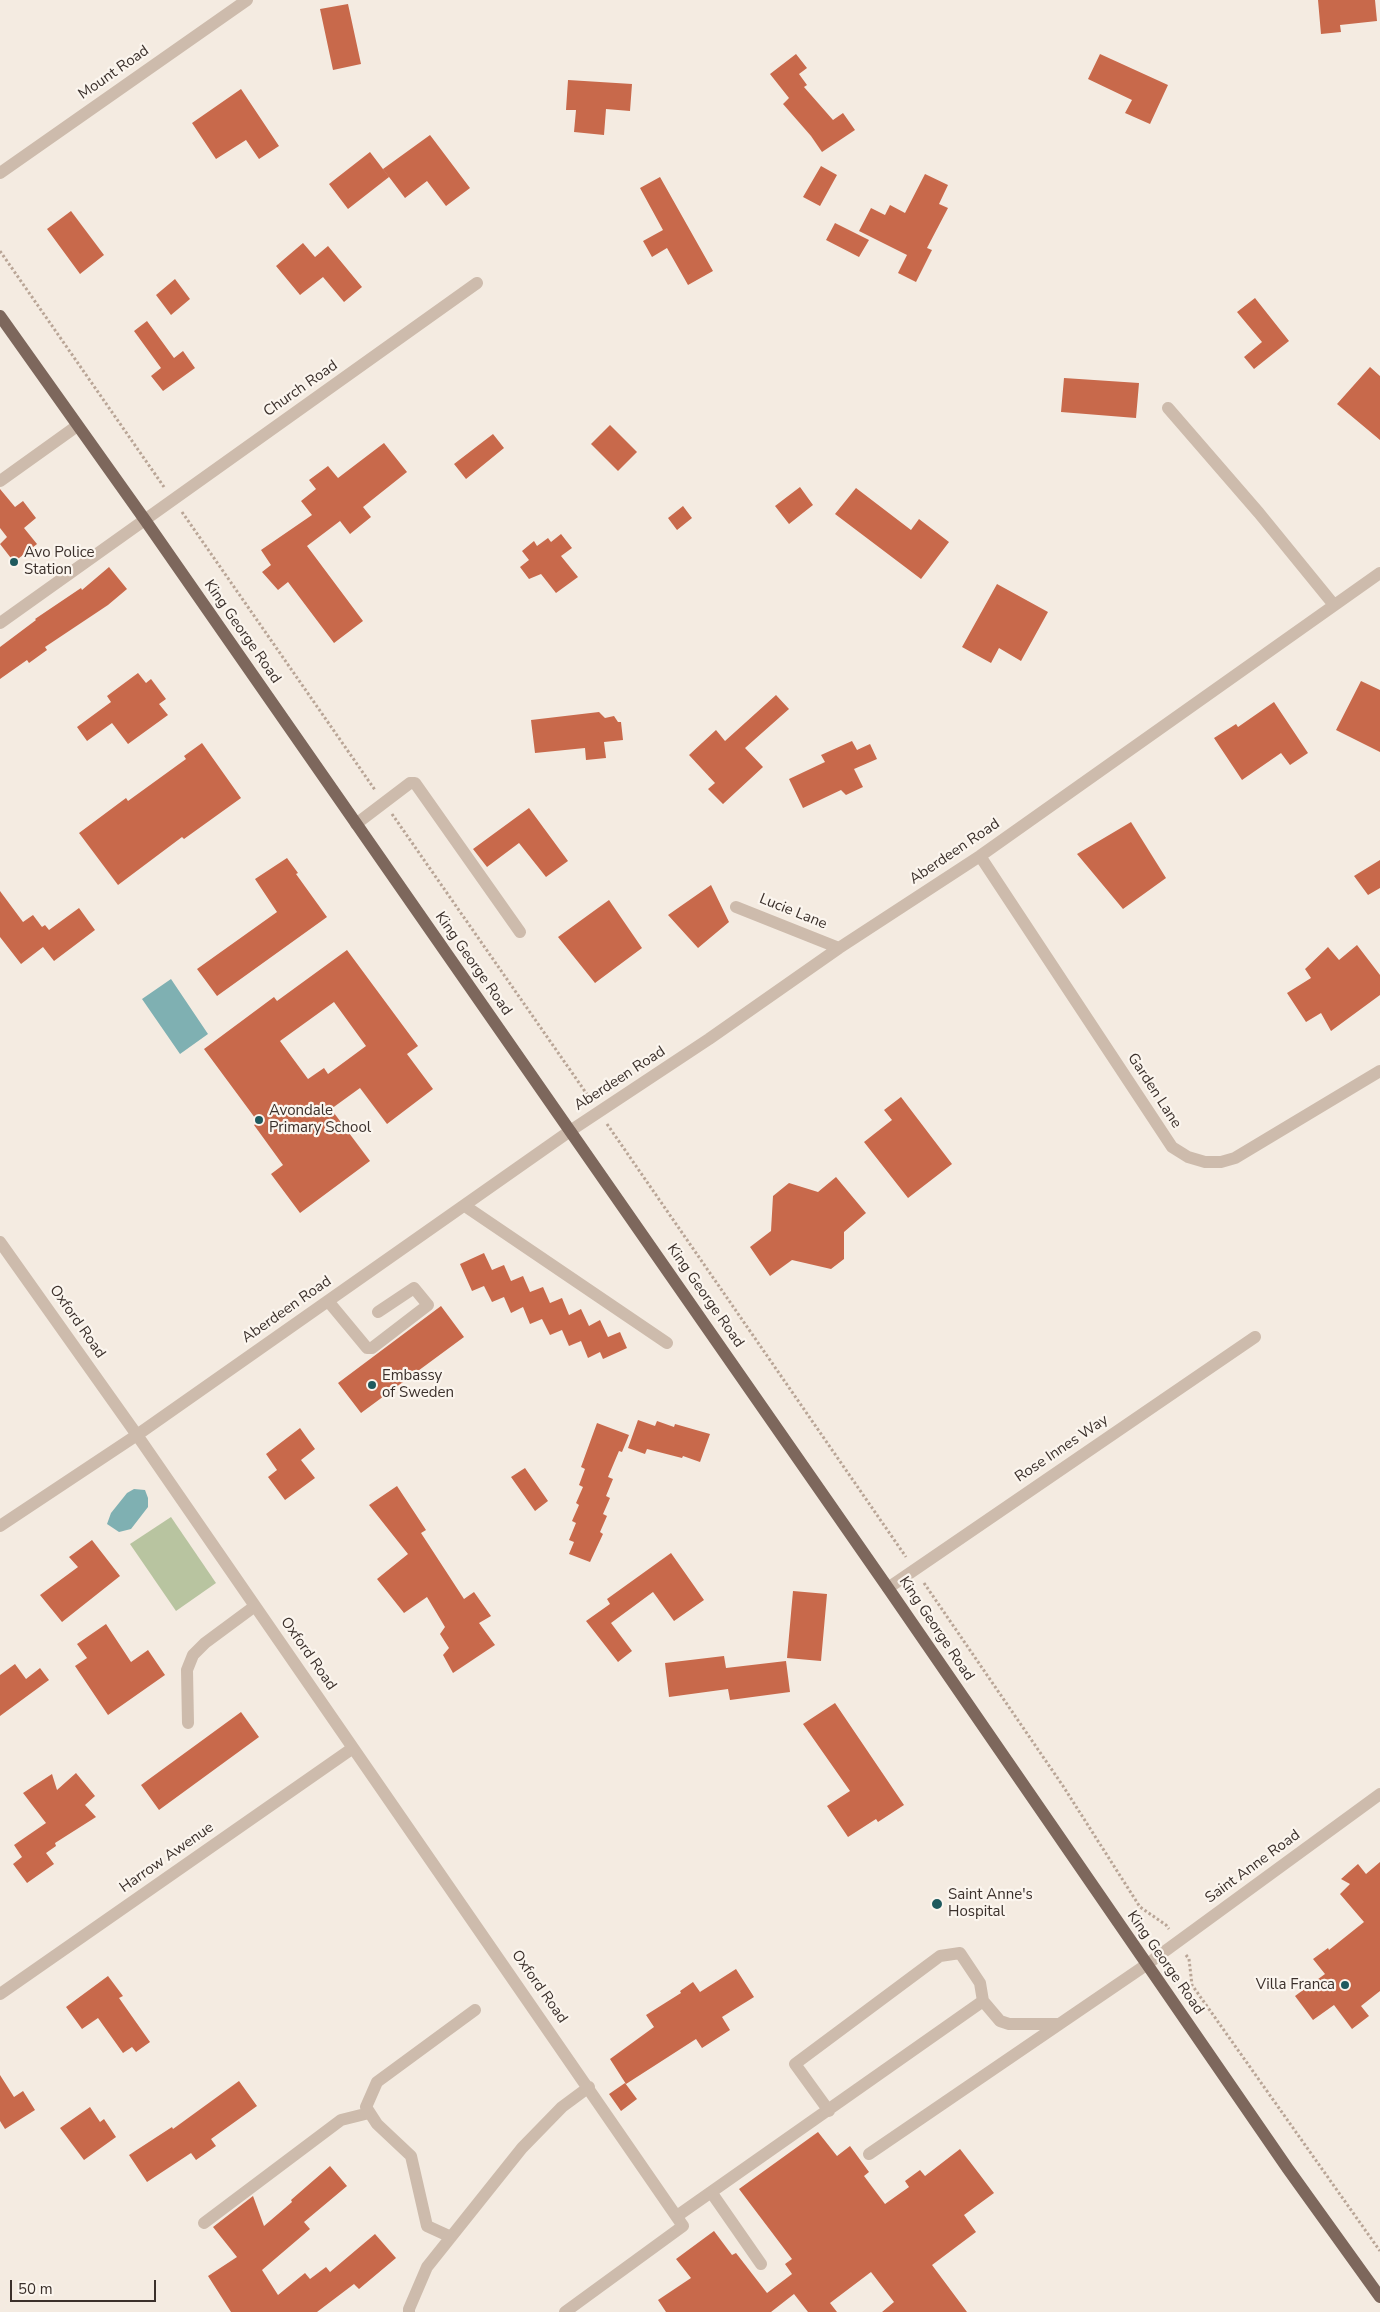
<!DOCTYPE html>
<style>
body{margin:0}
#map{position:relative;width:1380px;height:2312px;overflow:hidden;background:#f4ebe1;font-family:"Nunito Sans",sans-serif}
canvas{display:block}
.scale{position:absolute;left:10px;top:2280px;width:146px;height:22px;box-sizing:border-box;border:2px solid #3b302b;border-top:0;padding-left:6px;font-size:15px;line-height:18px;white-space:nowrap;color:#3b302b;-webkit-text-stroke:4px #fbf5ee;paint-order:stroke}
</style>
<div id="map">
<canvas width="1380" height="2312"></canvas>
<div class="scale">50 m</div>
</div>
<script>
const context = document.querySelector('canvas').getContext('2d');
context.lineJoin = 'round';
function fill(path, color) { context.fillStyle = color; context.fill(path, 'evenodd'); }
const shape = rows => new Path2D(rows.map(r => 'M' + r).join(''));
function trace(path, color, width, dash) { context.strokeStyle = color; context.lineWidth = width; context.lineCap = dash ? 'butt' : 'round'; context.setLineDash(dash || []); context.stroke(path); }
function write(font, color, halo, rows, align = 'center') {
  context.font = font + ' "Nunito Sans",sans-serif'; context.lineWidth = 4.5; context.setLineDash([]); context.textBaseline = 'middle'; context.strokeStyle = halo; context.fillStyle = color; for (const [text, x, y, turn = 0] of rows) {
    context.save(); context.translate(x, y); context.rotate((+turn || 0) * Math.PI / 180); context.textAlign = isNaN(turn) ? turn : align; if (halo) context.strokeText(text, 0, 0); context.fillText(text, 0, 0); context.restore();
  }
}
fill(shape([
 [171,1517,216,1583,176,1611,130,1544]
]), '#b8c4a0');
fill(shape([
 [171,979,208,1034,180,1054,142,999],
 [134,1489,145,1490,148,1498,148,1507,131,1529,119,1532,107,1524,111,1513,127,1493]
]), '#7fb0b2');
fill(shape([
 [1318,0,1375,0,1377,21,1340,25,1341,32,1321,34],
 [348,4,361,64,333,70,320,9],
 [796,54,807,68,799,74,807,85,804,87,833,120,843,113,855,130,822,152,811,136,783,104,789,98,770,74],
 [1100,54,1168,85,1150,124,1125,113,1132,100,1088,79],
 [568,80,632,84,630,111,606,109,604,135,574,132,576,110,566,110],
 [241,89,279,146,259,159,246,140,216,159,192,123],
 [430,135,470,188,446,206,427,181,405,198,383,169],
 [370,152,389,177,348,209,329,184],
 [821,166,837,175,820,206,803,197],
 [925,174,948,185,939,204,948,208,927,248,932,250,916,282,898,273,907,255,859,231,871,208,885,215,890,205,905,213],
 [660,177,713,271,688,285,667,248,652,257,643,241,663,230,640,188],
 [71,211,104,255,80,274,47,229],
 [835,223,869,240,859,257,826,240],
 [303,243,315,257,328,246,362,287,344,302,323,277,300,295,276,266],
 [175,279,190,299,171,315,156,295],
 [1255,298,1289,341,1254,369,1244,357,1262,342,1237,312],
 [147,321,174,358,183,351,195,368,163,391,151,376,161,368,134,331],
 [1370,367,1380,376,1380,440,1337,404],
 [1064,378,1139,383,1136,418,1061,412],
 [610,425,637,452,618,471,591,444],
 [493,434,504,448,466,479,454,464],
 [384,443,407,472,363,507,371,517,350,534,340,521,307,546,363,621,334,643,288,582,278,590,262,572,271,565,261,550,312,515,301,501,316,489,309,480,328,466,338,478],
 [800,487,813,505,789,524,775,506],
 [856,488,911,530,919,519,949,542,921,579,835,514],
 [0,489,15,507,23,501,36,518,24,528,37,544,14,562,0,544,7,537,0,528],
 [683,506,692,518,677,530,668,518],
 [561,534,572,548,561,556,578,577,556,593,541,574,529,579,520,567,529,560,522,551,534,541,537,546,548,538,551,542],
 [109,567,127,589,108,605,45,647,47,650,29,663,27,660,0,679,0,647,36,620,35,619,81,588,82,590],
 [997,584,1048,612,1021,661,999,648,991,663,962,647],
 [138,673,146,683,151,679,166,699,159,704,168,715,128,744,112,723,87,741,77,727,111,702,107,696],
 [1361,681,1380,690,1380,752,1336,730],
 [776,695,789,709,745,748,763,767,723,804,708,789,715,783,689,755,716,730,725,741],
 [1274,702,1308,753,1290,765,1281,753,1242,780,1214,738,1236,724,1238,727],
 [599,712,605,718,614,716,618,722,621,722,623,740,604,742,606,758,586,760,585,748,535,753,531,720],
 [852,741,857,750,870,744,877,759,854,769,863,787,846,795,841,790,803,808,789,779,825,762,821,755],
 [202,743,241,798,184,839,182,837,118,885,79,833,126,798,128,801,186,759,184,756],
 [529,808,568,861,546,877,519,843,487,867,473,849],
 [1131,822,1166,878,1123,909,1077,854],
 [287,858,298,873,296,874,327,917,217,996,197,969,277,912,255,879],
 [1380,860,1380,888,1368,895,1354,876],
 [711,885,729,922,698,948,668,915],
 [0,891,23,922,33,915,42,927,45,925,49,930,79,908,95,930,54,961,43,947,21,964,0,937],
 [609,900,642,948,595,983,558,937],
 [1357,945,1380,975,1380,995,1331,1031,1321,1013,1306,1022,1287,993,1311,978,1305,969,1328,947,1339,960],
 [347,950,418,1046,407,1054,433,1089,387,1124,360,1088,331,1109,370,1161,300,1213,271,1174,283,1165,254,1125,258,1122,204,1049,274,997,277,1001],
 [334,1002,366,1046,328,1074,324,1068,308,1079,280,1041],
 [901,1097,952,1164,908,1198,864,1142,892,1120,884,1110],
 [836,1177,866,1213,844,1232,844,1259,831,1269,792,1260,770,1276,750,1247,771,1231,773,1196,789,1183,818,1192],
 [484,1253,492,1270,504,1265,511,1281,523,1276,530,1292,543,1287,550,1303,562,1298,569,1315,581,1309,589,1326,600,1320,608,1337,620,1332,627,1348,603,1359,600,1352,588,1358,581,1341,569,1346,562,1330,550,1335,542,1319,530,1324,523,1307,511,1313,504,1297,492,1302,484,1286,472,1291,460,1264],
 [441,1306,464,1337,361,1413,338,1383],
 [638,1420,655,1426,657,1421,674,1427,675,1424,710,1434,700,1462,683,1456,682,1458,647,1449,645,1454,628,1448],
 [597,1423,629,1435,622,1452,619,1451,608,1477,613,1479,606,1496,610,1498,603,1514,607,1516,600,1532,603,1534,590,1562,569,1554,574,1542,569,1540,576,1523,572,1521,579,1505,576,1503,583,1487,579,1485,585,1469,581,1467],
 [300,1428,315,1449,301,1460,315,1478,285,1500,268,1477,277,1470,266,1454],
 [525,1468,548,1501,535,1511,511,1477],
 [397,1486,426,1530,421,1533,464,1599,474,1592,491,1616,479,1623,495,1645,453,1673,443,1655,449,1648,440,1634,445,1627,427,1597,404,1613,377,1579,408,1554,369,1505],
 [92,1540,120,1576,62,1622,40,1595,78,1567,69,1557],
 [671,1553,704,1600,674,1621,653,1592,611,1623,632,1651,618,1662,586,1621,610,1604,607,1599],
 [793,1591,827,1594,821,1661,787,1658],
 [106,1624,131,1662,148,1650,165,1675,108,1715,75,1666,87,1658,77,1644],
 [724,1656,726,1668,786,1661,790,1692,730,1700,728,1689,669,1697,665,1663],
 [15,1664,26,1679,40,1668,49,1680,0,1716,0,1675],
 [835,1703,904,1805,878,1822,876,1819,848,1837,827,1806,850,1791,803,1724],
 [241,1712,259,1737,159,1810,141,1785],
 [76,1773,95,1796,85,1805,96,1817,55,1843,56,1846,46,1853,54,1864,27,1883,13,1864,22,1857,14,1845,46,1823,23,1793,52,1774,57,1790],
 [1380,1862,1380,1991,1361,2006,1369,2016,1352,2029,1334,2005,1313,2020,1295,1996,1325,1974,1313,1959,1328,1948,1329,1950,1364,1922,1340,1894,1350,1884,1341,1879,1358,1864,1366,1874],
 [736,1969,754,1997,722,2017,730,2030,702,2048,696,2039,626,2084,610,2059,654,2027,646,2015,681,1993,680,1991,693,1982,700,1992],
 [108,1976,123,1996,119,1998,150,2042,136,2052,132,2047,123,2053,98,2018,82,2029,66,2007],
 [0,2075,14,2097,23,2091,35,2110,5,2129,0,2121],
 [239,2081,257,2106,211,2139,216,2146,196,2160,191,2153,147,2182,129,2155,172,2127,173,2129],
 [625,2083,637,2099,621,2111,609,2094],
 [90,2107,100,2122,104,2119,116,2137,84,2160,60,2128],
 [818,2132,837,2156,850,2146,869,2172,864,2176,885,2204,909,2187,905,2181,920,2170,925,2176,960,2149,994,2193,964,2215,976,2232,932,2265,967,2312,882,2312,894,2302,871,2272,830,2303,837,2312,808,2312,794,2294,771,2312,666,2312,658,2300,691,2278,676,2259,714,2231,732,2255,736,2253,767,2293,792,2274,785,2264,792,2259,739,2189],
 [330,2166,347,2186,304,2222,310,2229,262,2270,278,2295,305,2273,310,2279,326,2267,330,2272,375,2234,396,2258,359,2289,354,2284,317,2312,231,2312,208,2276,237,2257,213,2227,253,2196,264,2226,292,2202,291,2200]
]), '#c8694b');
trace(shape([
 [0,251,164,487],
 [182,512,375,790],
 [392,814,591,1100],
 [607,1124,906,1557],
 [924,1583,1063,1786,1140,1907,1166,1925,1169,1929],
 [1186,1955,1189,1959,1192,1985,1380,2251]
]), '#b9a596', 3, [2.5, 2.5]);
trace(shape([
 [0,173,247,0],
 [1168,408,1259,513,1334,605],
 [0,481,77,426],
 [0,623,477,283],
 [356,824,410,783,415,783,520,932],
 [980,856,1172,1147,1188,1157,1205,1162,1221,1162,1235,1158,1380,1071],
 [736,907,839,948],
 [465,1206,667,1343],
 [0,1242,137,1435,683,2226,565,2312],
 [328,1301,367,1348,372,1348,428,1305,414,1288,378,1312],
 [0,1526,137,1435,570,1131,709,1039,839,948,980,856,1380,573],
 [888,1588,1255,1337],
 [188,1723,187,1670,193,1655,205,1643,255,1606],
 [0,1994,353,1748],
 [829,2111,795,2064,940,1956,960,1953,980,1983,983,2001],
 [869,2154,1146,1965,1380,1794],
 [711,2192,761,2264],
 [677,2216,983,2001,1000,2021,1009,2024,1057,2024],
 [204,2223,341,2120,369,2113],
 [451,2237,427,2226,411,2156,377,2124,366,2107,377,2082,475,2010],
 [409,2312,409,2309,427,2267,522,2148,562,2107,589,2087]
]), '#cdbbac', 12);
trace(shape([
 [0,316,145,520,888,1588,1288,2169,1380,2297]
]), '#7d675c', 12);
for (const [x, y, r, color] of [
 [14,562,5,"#1f5a5e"],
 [259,1120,5,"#1f5a5e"],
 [372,1385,5,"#1f5a5e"],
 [937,1904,6,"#1f5a5e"],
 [1345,1985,5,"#1f5a5e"]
]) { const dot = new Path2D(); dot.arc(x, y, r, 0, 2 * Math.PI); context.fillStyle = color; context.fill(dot); trace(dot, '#fbf5ee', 2); }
write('15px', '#3b302b', '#fbf5ee', [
 ["Mount Road",114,73,-35],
 ["Church Road",301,389,-35],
 ["King George Road",242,632,55],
 ["Aberdeen Road",955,852,-34],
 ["Lucie Lane",793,912,22],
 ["King George Road",473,964,55],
 ["Aberdeen Road",620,1079,-33],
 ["Garden Lane",1154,1091,57],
 ["King George Road",705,1296,55],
 ["Aberdeen Road",287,1310,-35],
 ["Oxford Road",77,1322,55],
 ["Rose Innes Way",1062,1449,-34],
 ["King George Road",936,1629,56],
 ["Oxford Road",308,1654,55],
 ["Harrow Awenue",167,1858,-35],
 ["Saint Anne Road",1253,1867,-36],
 ["King George Road",1165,1963,55],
 ["Oxford Road",539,1987,55]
]);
write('15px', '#3b302b', '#fbf5ee', [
 ["Avo Police",24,553],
 ["Station",24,570],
 ["Avondale",269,1111],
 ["Primary School",269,1128],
 ["Embassy",382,1376],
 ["of Sweden",382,1393],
 ["Saint Anne's",948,1895],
 ["Hospital",948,1912],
 ["Villa Franca",1335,1985,"right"]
], 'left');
</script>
